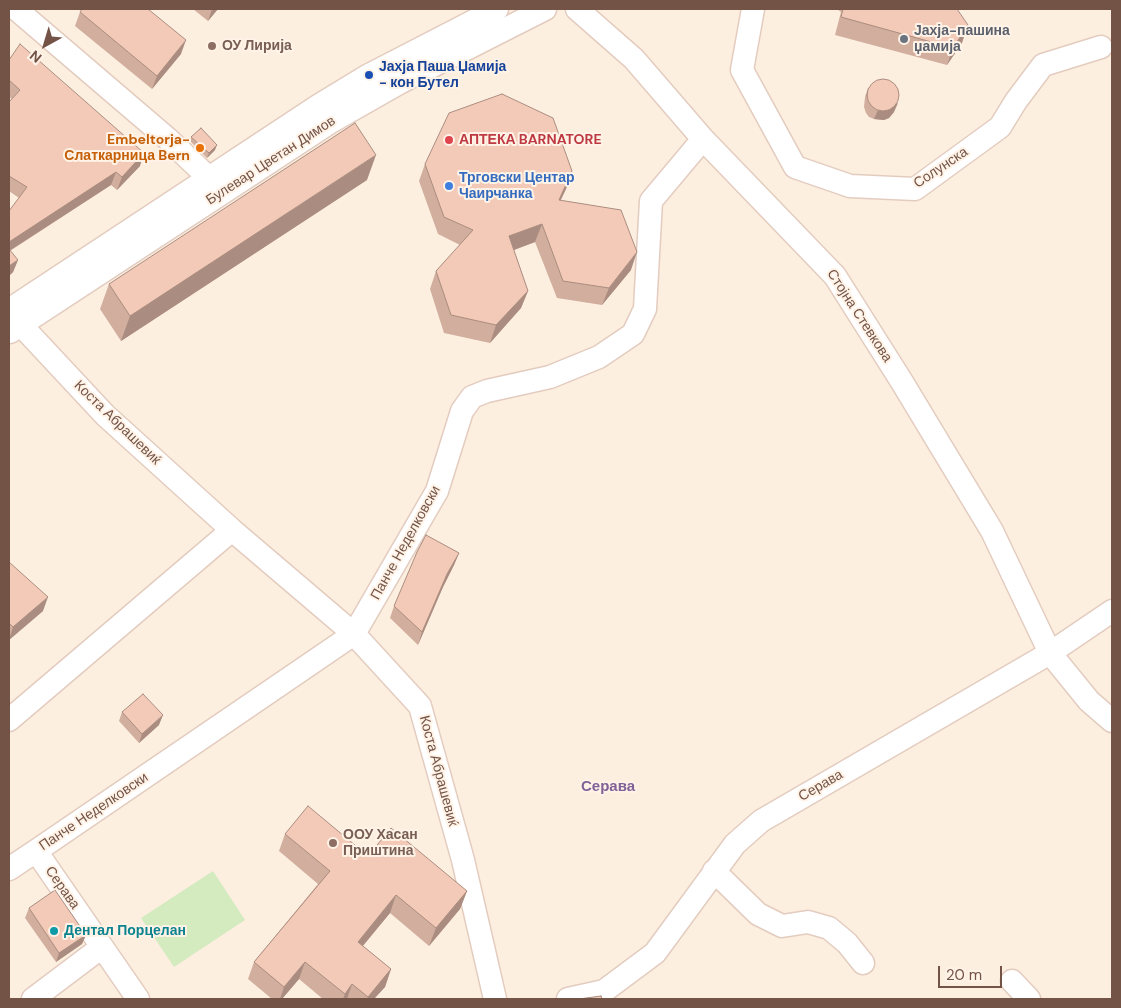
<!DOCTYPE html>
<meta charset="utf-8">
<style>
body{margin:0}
#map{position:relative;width:1121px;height:1008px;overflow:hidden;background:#fdefe0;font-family:"DM Sans",sans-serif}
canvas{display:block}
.frame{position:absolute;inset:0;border:10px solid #745347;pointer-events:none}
.north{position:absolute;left:20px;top:20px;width:50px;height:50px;-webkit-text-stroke:4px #fff3e7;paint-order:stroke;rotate:219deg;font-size:14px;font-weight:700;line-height:20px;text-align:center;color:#745347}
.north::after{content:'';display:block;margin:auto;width:18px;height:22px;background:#745347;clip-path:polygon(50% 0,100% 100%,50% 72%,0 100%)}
.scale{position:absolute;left:938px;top:966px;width:64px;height:22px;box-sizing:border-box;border:2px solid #745347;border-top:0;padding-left:6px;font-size:15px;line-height:18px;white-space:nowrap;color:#745347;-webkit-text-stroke:4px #fff3e7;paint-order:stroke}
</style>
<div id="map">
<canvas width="1121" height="1008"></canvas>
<div class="frame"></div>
<div class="north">N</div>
<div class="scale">20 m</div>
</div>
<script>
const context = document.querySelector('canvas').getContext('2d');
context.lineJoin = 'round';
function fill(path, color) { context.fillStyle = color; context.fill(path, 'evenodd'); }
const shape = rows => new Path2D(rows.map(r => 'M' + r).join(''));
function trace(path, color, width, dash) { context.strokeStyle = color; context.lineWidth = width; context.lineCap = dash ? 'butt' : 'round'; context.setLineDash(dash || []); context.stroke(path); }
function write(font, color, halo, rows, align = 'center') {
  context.font = font + ' "DM Sans",sans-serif'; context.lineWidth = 4; context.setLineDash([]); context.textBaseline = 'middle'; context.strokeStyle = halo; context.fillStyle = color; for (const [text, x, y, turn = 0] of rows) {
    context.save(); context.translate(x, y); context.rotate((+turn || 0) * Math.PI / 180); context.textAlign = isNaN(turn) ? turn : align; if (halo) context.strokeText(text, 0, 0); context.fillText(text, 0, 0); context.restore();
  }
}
fill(shape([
 [213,871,245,920,174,967,141,918]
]), '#d4eabf');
const minor = shape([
 [16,9,168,139,209,178],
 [577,9,634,59,703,139,835,276,902,382,992,531,1050,653,1089,701,1112,721],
 [753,9,742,70,795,167,850,186,915,189,1000,127,1016,101,1043,65,1101,47],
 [9,310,21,325,105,415,232,530,354,634,420,706,463,860,495,999],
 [9,310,318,106,369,75,497,9],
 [10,332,329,123,401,82,545,9],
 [9,720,232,530],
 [36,851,138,999],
 [9,869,36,851,354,634,437,491,462,411,472,397,487,391,550,377,599,357,633,334,645,309,651,201,703,139],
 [714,871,758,914,782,926,808,922,829,928,847,943,863,963],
 [1012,981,1029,999],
 [33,999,102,947],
 [568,999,604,991,655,953,735,844,761,821,1050,653,1112,611]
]);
trace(minor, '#e3ccbf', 25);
trace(minor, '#fff', 22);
fill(shape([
 [193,9,218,9,208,21],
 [837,9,957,9,962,43,947,65,835,35,841,12],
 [80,12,181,54,152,89,75,26],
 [9,60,140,166,117,190,111,185,10,251,18,260,13,272,9,276,9,211,19,198,9,191,9,102,12,99,9,97],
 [868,88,894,112,889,118,884,120,874,119,869,117,866,113,864,107,865,97],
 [191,137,215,150,207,158,190,141],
 [425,164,572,171,566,189,561,200,631,270,602,305,557,298,535,242,514,250,528,291,521,308,490,343,444,333,430,289,436,271,460,245,438,234,419,181],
 [367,180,121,341,100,309,109,284],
 [459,553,454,565,443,587,418,645,390,618,394,606],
 [9,562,43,611,9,640],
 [122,712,159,725,139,743,119,721],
 [285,834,368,856,467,891,460,909,429,946,390,913,363,946,391,969,385,987,374,999,323,999,299,979,282,999,272,999,248,979,254,962,318,884,279,851],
 [29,908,86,935,82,944,56,962,25,918]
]), '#d1ae9d');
fill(shape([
 [212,9,218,9,208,21],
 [968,25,962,43,947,65,953,48],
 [186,40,181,54,152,89,157,76],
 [898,103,894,112,889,118,884,120,874,119,878,110],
 [217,145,215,150,207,158,209,153],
 [144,153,140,166,117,190,122,177],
 [376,155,367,180,121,341,130,316],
 [572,171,566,189,552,217,559,200],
 [116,172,111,185,9,251,9,242],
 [542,224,535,242,503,254,509,236],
 [637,252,631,270,602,305,609,288],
 [18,260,13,272,9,276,9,266],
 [528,291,521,308,490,343,496,325],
 [459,553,454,565,443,587,418,645,422,632,447,574],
 [48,597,43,611,9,640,13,627],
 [163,715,159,725,139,743,142,734],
 [467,891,460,909,429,946,436,928],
 [396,895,390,913,351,960,358,942],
 [86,935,82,944,56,962,59,953],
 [305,962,299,979,282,999,280,999,284,987],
 [391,969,385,987,374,999,367,999,368,997],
 [352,984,347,999,343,999,345,994]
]), '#aa8d80');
const building = shape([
 [82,9,148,9,186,40,157,76,80,12,82,9],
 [843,9,957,9,968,25,953,48,841,17,843,9],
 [20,44,144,153,122,177,116,172,9,242,9,211,27,187,9,176,9,102,20,90,9,80,9,60,20,44],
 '867 95a16 16 0 1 1 32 0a16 16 0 1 1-32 0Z',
 [502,94,553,118,572,171,559,200,621,210,637,252,609,288,563,281,542,224,509,236,528,291,496,325,451,315,436,271,473,230,444,217,425,164,449,113,502,94],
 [355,123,376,155,130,316,109,284,355,123],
 [201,128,217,145,209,153,191,137,201,128],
 [9,249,18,260,9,266,9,249],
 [426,535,459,553,447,574,422,632,394,606,417,552,426,535],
 [9,562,48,597,13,627,9,623,9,562],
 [143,694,163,715,142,734,122,712,143,694],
 [308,806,368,856,391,828,467,891,436,928,396,895,358,942,391,969,368,997,352,984,345,994,305,962,284,987,254,962,330,871,285,834,308,806],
 [55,890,86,935,59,953,29,908,55,890],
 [601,996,602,999,579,999,601,996]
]);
fill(building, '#f3cab7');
trace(building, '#aa8d80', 1);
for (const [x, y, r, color] of [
 [904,39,5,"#6b7280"],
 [212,46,5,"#8d6e63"],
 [369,75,5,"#1a4fb4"],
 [449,140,5,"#e0444e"],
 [200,148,5,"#e8710a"],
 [449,186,5,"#3f7fe0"],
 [333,843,5,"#8d6e63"],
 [54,931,5,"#0f9aa8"]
]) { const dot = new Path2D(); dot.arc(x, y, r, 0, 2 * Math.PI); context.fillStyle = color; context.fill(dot); trace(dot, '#fff3e7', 2); }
write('bold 14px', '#5b616d', '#fff3e7', [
 ["Јахја-пашина",914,31],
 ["џамија",914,47]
], 'left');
write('bold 14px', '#785e54', '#fff3e7', [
 ["ОУ Лирија",222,46],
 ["ООУ Хасан",343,835],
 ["Приштина",343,851]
], 'left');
write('bold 14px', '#164399', '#fff3e7', [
 ["Јахја Паша Џамија",379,67],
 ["- кон Бутел",379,83]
], 'left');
write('bold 14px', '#c56008', '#fff3e7', [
 ["Embeltorja-",190,140],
 ["Слаткарница Bern",190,156]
], 'right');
write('bold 14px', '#be3a42', '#fff3e7', [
 ["АПТЕКА BARNATORE",459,140]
], 'left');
write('14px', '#745347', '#fff3e7', [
 ["Булевар Цветан Димов",271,161,-33],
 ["Солунска",941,168,-34],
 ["Стојна Стевкова",859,316,57],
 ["Коста Абрашевиќ",117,423,44],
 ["Панче Неделковски",406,543,-61],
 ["Коста Абрашевиќ",438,771,75],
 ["Серава",821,786,-30],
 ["Панче Неделковски",94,812,-34],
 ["Серава",62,888,55]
]);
write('bold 14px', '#366cbe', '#fff3e7', [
 ["Трговски Центар",459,178],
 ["Чаирчанка",459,194]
], 'left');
write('bold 14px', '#0d838f', '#fff3e7', [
 ["Дентал Порцелан",64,931]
], 'left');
write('bold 15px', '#816298', '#fff3e7', [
 ["Серава",608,787]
]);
</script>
